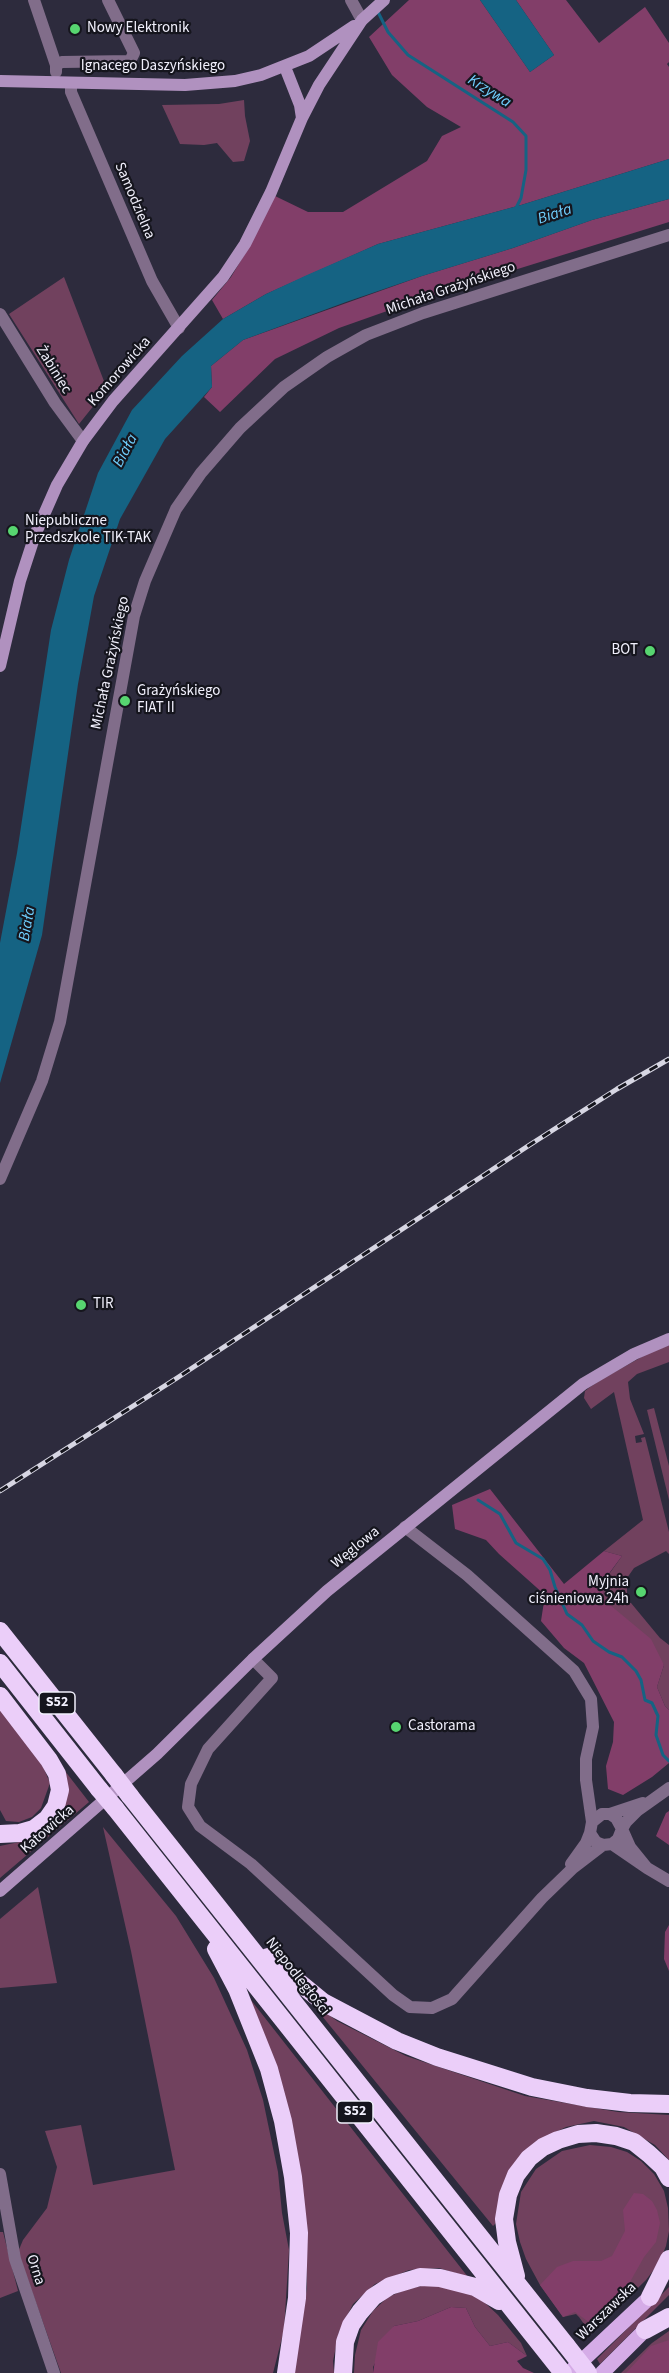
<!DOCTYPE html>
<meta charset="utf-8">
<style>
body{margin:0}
canvas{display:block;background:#2d2b3d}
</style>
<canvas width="669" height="2373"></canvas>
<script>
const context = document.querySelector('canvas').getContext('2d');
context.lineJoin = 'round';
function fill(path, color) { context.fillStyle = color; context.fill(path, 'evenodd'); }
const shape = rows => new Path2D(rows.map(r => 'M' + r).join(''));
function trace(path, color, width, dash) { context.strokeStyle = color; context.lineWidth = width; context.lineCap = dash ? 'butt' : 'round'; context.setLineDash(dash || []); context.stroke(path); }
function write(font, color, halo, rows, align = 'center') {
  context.font = font + ' "Source Sans 3",sans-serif'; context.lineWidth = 4.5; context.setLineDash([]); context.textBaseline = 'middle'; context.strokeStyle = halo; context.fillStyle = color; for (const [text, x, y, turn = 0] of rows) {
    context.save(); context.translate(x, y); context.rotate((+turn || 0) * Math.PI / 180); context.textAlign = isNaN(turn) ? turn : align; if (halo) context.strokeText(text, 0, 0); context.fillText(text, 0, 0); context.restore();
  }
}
fill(shape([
 [244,100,245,116,250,141,244,161,233,162,217,143,204,145,180,144,162,105,219,104],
 [64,277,107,389,79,424,9,314],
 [669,1345,669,1362,637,1374,628,1382,630,1399,644,1434,635,1436,636,1443,642,1442,641,1438,645,1437,669,1532,669,1554,666,1551,634,1568,627,1578,627,1595,625,1596,626,1602,631,1603,660,1638,669,1645,669,1710,665,1706,657,1687,664,1665,619,1614,604,1600,602,1584,622,1556,604,1551,643,1520,614,1392,591,1409,584,1398,585,1391,590,1387,604,1378,647,1354],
 [654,1408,669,1466,669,1500,647,1410],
 [0,1709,41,1762,50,1783,41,1808,32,1817,19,1822,6,1821,0,1810],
 [65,1771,89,1802,0,1878,0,1846,24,1841,38,1834,67,1788],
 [103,1827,176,1916,214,1978,247,2050,263,2100,278,2172,282,2213,289,2250,284,2330,273,2373,61,2373,18,2252,23,2240,47,2208,57,2167,45,2131,81,2125,93,2185,175,2170,131,1951],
 [38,1887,57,1983,0,1988,0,1919],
 [247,1995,468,2277,439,2268,409,2270,375,2284,353,2304,339,2332,333,2361,334,2373,293,2373,307,2288,306,2229],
 [309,2000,337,2021,406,2056,525,2096,618,2112,669,2115,669,2160,655,2145,624,2127,594,2121,566,2127,541,2139,496,2223,493,2226],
 [590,2145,611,2147,627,2152,641,2161,654,2174,664,2191,668,2208,669,2231,666,2246,659,2263,646,2280,585,2340,582,2337,584,2324,579,2317,576,2314,563,2317,540,2285,526,2259,520,2242,516,2224,521,2192,536,2169,562,2151],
 [0,2232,3,2232,18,2291,0,2298],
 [426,2285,448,2286,467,2292,484,2302,498,2315,521,2343,527,2356,508,2342,490,2346,475,2327,466,2308,451,2307,418,2321,394,2326,373,2367,373,2373,354,2373,355,2355,361,2330,373,2311,388,2297,407,2289],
 [669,2287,669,2295,600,2364,597,2359],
 [669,2331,669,2373,621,2373,652,2343]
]), '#71415e');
fill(shape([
 [409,0,480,0,530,72,554,55,516,0,566,0,599,43,645,7,669,43,669,62,667,64,669,67,669,159,521,205,378,244,266,294,223,319,212,300,231,277,249,247,275,196,308,212,343,212,427,161,442,136,461,127,427,107,392,75,369,37],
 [669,199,669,222,421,299,339,328,275,359,220,412,204,397,212,387,211,366,243,340,422,276,513,248,592,220],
 [490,1489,564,1584,604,1551,622,1556,602,1583,604,1600,651,1639,664,1665,657,1687,665,1706,669,1710,669,1763,652,1777,623,1795,608,1789,606,1766,613,1742,614,1722,584,1663,564,1648,541,1621,545,1595,499,1554,486,1540,455,1529,452,1505],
 [669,1811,669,1845,656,1836,666,1813],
 [669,1925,669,1971,664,1959,665,1932],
 [634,2193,643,2194,652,2201,657,2210,660,2223,656,2242,644,2257,613,2312,603,2320,593,2325,575,2312,563,2317,540,2285,557,2267,573,2261,601,2261,612,2256,625,2231,623,2210],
 [451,2307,466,2308,475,2327,490,2346,508,2342,527,2356,517,2361,523,2368,534,2373,373,2373,378,2342,394,2326,418,2321],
 [669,2340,669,2371,666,2373,626,2373,651,2346]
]), '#823e69');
fill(shape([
 [480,0,516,0,554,55,530,72],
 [669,159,669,199,592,220,513,248,422,276,346,302,243,340,211,366,212,387,165,439,120,519,94,596,78,684,42,935,0,1083,0,943,17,853,51,630,69,560,98,473,132,410,182,356,223,319,266,294,307,275,378,244,521,205]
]), '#156383');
trace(shape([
 [378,12,388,32,408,55,513,122,526,136,526,170,521,198,516,208],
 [478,1500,500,1514,516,1543,543,1559,550,1570,555,1587,567,1614,582,1625,593,1641,609,1652,622,1657,636,1671,641,1680,645,1700,652,1703,658,1716,656,1735,663,1755,669,1761]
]), '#156383', 3);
trace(shape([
 [34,0,56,65,56,72],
 [351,0,362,20],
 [56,65,62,62,130,61,134,53,108,0],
 [71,83,71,92,152,281,179,328],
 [0,314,55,403,83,441],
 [0,1179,42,1081,60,1022,134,616,145,581,176,509,201,473,240,428,284,387,327,357,366,335,423,313,669,235],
 [405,1527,467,1575,574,1671,591,1699,593,1727,586,1759,586,1780,592,1822,590,1833,596,1842,603,1845,612,1844,618,1839,622,1829,616,1818,610,1814,602,1814,592,1822],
 [253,1659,272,1678,208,1749,191,1784,188,1807,200,1826,251,1864,393,1995,410,2007,432,2008,452,1999,542,1898,573,1868,603,1845],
 [610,1814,643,1803],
 [612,1844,647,1868,669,1881],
 [571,1864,586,1843,590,1833],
 [647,1868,630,1847,622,1829,626,1822,637,1811,669,1788],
 [0,2174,15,2259,54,2373]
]), '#816d8a', 12);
trace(shape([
 [285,67,300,105,302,118],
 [0,81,185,85,235,81,261,75,309,56,354,26],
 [0,666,20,581,35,535,57,485,83,441,113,401,223,277,245,244,271,192,302,118,319,85,362,20,384,0],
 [0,1891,157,1754,253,1659,327,1591,583,1384,634,1354,669,1339]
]), '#b091bf', 12);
trace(shape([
 [569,2373,650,2297],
 [602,2373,645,2330]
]), '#d5ace7', 15);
trace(shape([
 [0,1631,114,1775],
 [0,1663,99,1789],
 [0,1696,49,1760,57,1774,60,1790,56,1806,47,1819,34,1829,20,1833,0,1834],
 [130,1796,566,2345],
 [115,1808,563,2373],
 [216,1949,237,1989,269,2069,283,2121,293,2177,299,2233,297,2298,286,2373],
 [268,1957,323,2002,397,2041,437,2057,532,2087,587,2098,630,2103,669,2104],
 [516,2276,507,2242,504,2219,508,2195,516,2175,529,2158,543,2147,558,2140,578,2134,596,2133,616,2136,634,2142,649,2154,663,2167,669,2178],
 [650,2297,669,2259],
 [645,2330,669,2317],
 [343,2373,345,2342,351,2325,360,2312,373,2297,390,2286,420,2277,440,2278,475,2287,499,2301]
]), '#ebcef9', 18);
const rail = shape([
 [0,1491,177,1378,528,1146,617,1089,669,1059]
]);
trace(rail, '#d7d6e3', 5);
trace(rail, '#15151d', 3, [9]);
trace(shape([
 [114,1775,130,1796],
 [99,1789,115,1808],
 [566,2345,588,2373]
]), '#ebcef9', 18);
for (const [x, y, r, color] of [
 [75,29,6,"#57d570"],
 [13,531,6,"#57d570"],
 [650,651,6,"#57d570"],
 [125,701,6,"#57d570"],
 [81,1305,6,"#57d570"],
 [641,1592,6,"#57d570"],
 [396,1727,6,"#57d570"]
]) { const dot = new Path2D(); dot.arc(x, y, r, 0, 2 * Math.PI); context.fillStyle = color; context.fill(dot); trace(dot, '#15151d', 2); }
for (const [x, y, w] of [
 [57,1703,36],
 [355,2112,36]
]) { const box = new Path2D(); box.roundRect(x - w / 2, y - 11, w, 22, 4.5); context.fillStyle = '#15151d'; context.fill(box); trace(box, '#f1f0fc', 1.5); }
write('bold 14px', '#f1f0fc', null, [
 ["S52",57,1703],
 ["S52",355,2112]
]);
write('15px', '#f1f0fc', '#15151d', [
 ["Nowy Elektronik",87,29],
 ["Niepubliczne",25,522],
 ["Przedszkole TIK-TAK",25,539],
 ["BOT",638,651,"right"],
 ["Grażyńskiego",137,692],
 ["FIAT II",137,709],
 ["TIR",93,1305],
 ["Myjnia",629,1583,"right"],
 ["ciśnieniowa 24h",629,1600,"right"],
 ["Castorama",408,1727]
], 'left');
write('15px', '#f1f0fc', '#15151d', [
 ["Ignacego Daszyńskiego",153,67],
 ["Samodzielna",134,201,67],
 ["Michała Grażyńskiego",451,289,-19],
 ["Żabiniec",53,370,58],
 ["Komorowicka",120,372,-49],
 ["Michała Grażyńskiego",111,663,-78],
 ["Węglowa",356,1548,-39],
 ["Katowicka",48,1830,-41],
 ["Niepodległości",297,1977,52],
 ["Orna",35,2270,72],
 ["Warszawska",607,2312,-44]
]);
write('italic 16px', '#6fcefc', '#15151d', [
 ["Krzywa",489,92,32],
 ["Biała",555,215,-18],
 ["Biała",126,451,-62],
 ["Biała",28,924,-80]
]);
</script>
